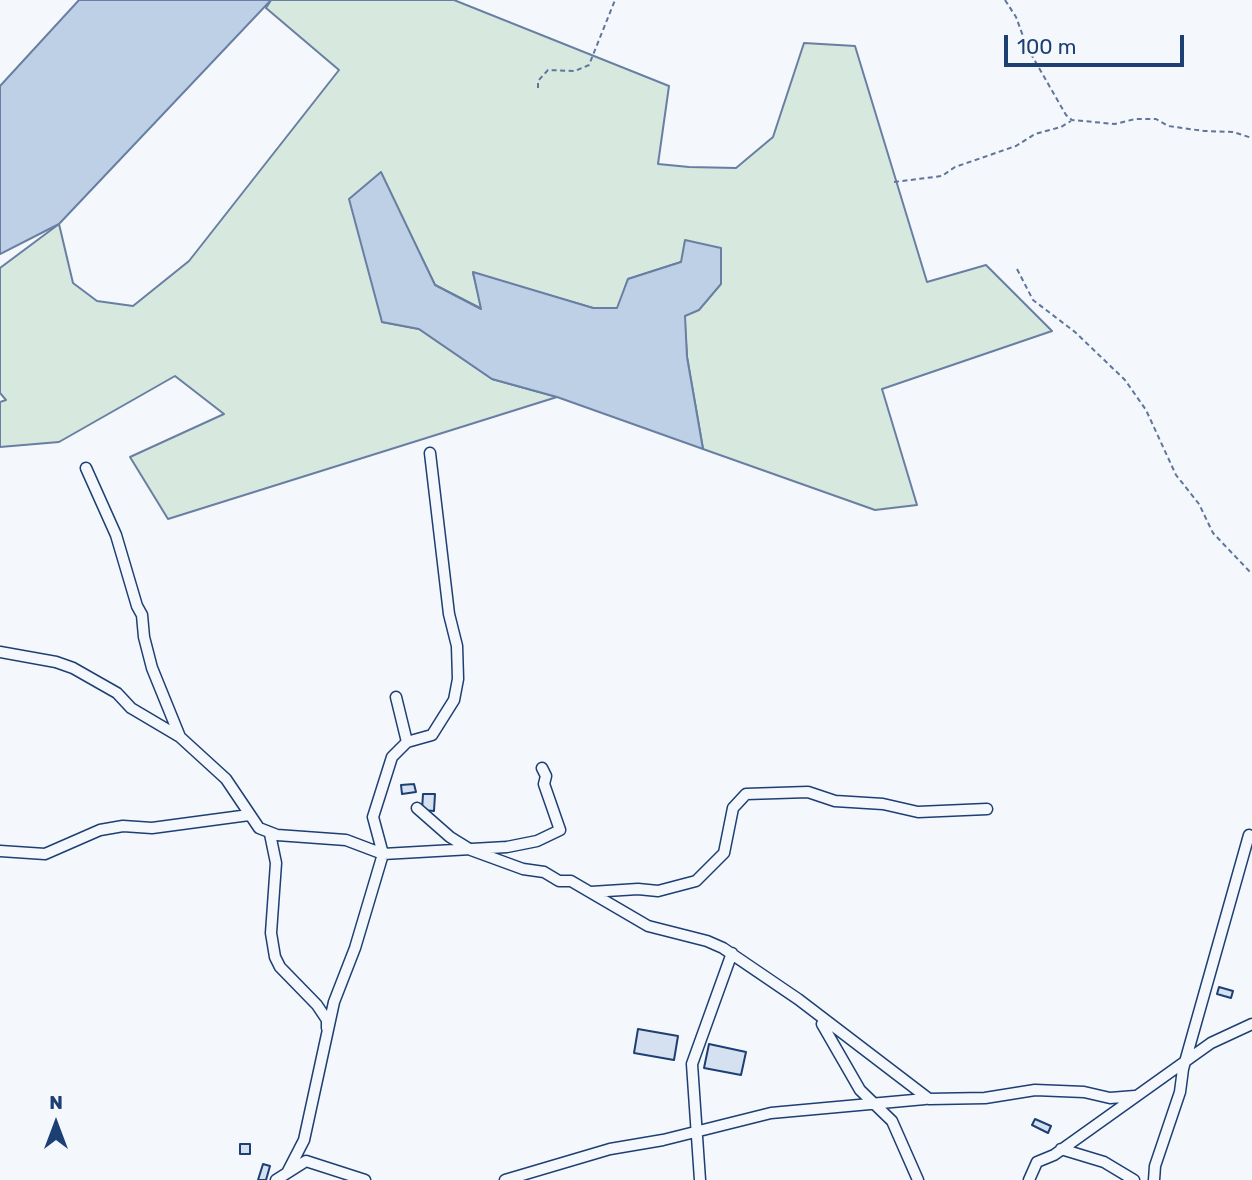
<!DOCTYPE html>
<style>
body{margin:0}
#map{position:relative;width:1252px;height:1180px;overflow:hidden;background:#f4f7fb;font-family:Rubik,sans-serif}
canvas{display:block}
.north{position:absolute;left:21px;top:1089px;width:70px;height:70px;-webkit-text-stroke:5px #f4f7fb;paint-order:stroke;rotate:0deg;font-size:19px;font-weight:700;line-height:28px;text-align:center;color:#1d3f73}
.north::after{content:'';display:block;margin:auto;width:24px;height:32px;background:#1d3f73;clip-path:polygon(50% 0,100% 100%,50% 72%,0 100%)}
.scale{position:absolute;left:1004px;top:35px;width:180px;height:32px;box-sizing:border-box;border:4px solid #1d3f73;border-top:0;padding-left:9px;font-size:21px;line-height:24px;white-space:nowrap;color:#1d3f73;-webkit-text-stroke:5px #f4f7fb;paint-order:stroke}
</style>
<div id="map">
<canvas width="1252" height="1180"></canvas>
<div class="north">N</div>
<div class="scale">100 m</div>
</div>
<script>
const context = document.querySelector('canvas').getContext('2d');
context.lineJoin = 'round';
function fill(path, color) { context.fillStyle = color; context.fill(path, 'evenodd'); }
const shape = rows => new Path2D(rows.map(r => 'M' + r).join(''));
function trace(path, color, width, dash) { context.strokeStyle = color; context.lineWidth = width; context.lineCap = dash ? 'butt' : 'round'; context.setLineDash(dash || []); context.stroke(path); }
const green = shape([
 [271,0,454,0,669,86,658,164,689,167,736,168,773,137,804,43,855,46,927,282,986,265,1052,331,882,389,917,505,875,510,703,449,687,357,681,262,628,279,618,308,593,308,473,273,482,309,435,285,380,173,382,322,419,329,492,379,557,397,168,519,130,457,224,414,175,376,59,442,0,447,0,402,6,400,0,393,0,268,59,224,73,283,97,301,133,306,189,261,339,70,266,8,271,0]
]);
fill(green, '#d7e8df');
trace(green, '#687fa3', 2);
const water = shape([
 [79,0,271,0,59,224,0,254,0,86,79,0],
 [381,172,435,285,481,309,473,272,593,308,617,308,628,279,681,262,685,240,721,248,721,284,699,310,685,316,687,357,703,449,557,397,492,379,419,329,382,322,349,199,381,172]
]);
fill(water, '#bed0e5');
trace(water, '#687fa3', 2);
const building = shape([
 [414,784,416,792,402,794,401,785,414,784],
 [423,794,435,794,434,811,422,810,423,794],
 [1219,987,1233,991,1231,998,1217,994,1219,987],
 [638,1029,678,1036,674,1060,634,1053,638,1029],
 [709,1044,746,1052,741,1075,704,1068,709,1044],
 [1035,1119,1051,1126,1048,1133,1032,1125,1035,1119],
 [240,1144,250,1144,250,1154,240,1154,240,1144],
 [263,1164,270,1166,266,1180,258,1180,263,1164]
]);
fill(building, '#d5e0f0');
trace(building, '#1d3f73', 2);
const minor = shape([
 [86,468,116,535,137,606,142,615,144,637,152,668,180,737,226,779,259,828,277,835,346,840,383,854,507,847,537,841,560,830,544,784,546,776,542,768],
 [0,652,56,662,73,668,117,693,131,708,180,737],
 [407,742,432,735,454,700,458,679,457,646,449,614,430,453],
 [417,808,450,837,471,850,523,869,544,872,559,881,571,881,648,926,707,941,723,948,798,999,929,1099,985,1098,1035,1090,1084,1092,1110,1098,1135,1096],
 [270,834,276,863,271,933,275,957,280,967,317,1005,327,1020,327,1028],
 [0,851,45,854,100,830,123,826,152,828,249,815],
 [591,892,638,889,658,891,696,881,724,853,733,808,746,794,808,792,835,801,883,804,918,812,987,809],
 [822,1024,860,1090,892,1121,918,1180],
 [1061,1149,1104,1162,1134,1180],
 [288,1171,304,1140,334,1002,355,948,383,854,373,817,392,757,407,742,396,697],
 [276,1180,306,1161,365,1180],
 [505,1180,610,1149,663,1140,771,1113,925,1099],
 [700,1180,692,1064,732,953],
 [1029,1180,1037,1162,1054,1155,1211,1043,1252,1024],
 [1154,1180,1155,1166,1180,1092,1183,1069,1249,835]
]);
trace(minor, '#1d3f73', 13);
trace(shape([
 [1005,0,1016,17,1027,47,1066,115,1072,120,1115,124,1135,119,1156,119,1168,126,1204,131,1233,132,1252,138],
 [538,88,538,81,548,70,575,71,589,65,615,0],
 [894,182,942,176,955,167,1016,146,1035,134,1061,127,1071,121],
 [1017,269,1033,300,1075,332,1125,380,1146,410,1176,475,1199,504,1213,533,1252,574]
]), '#5e769c', 2, [5, 3.5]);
trace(minor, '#f4f7fb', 10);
</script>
